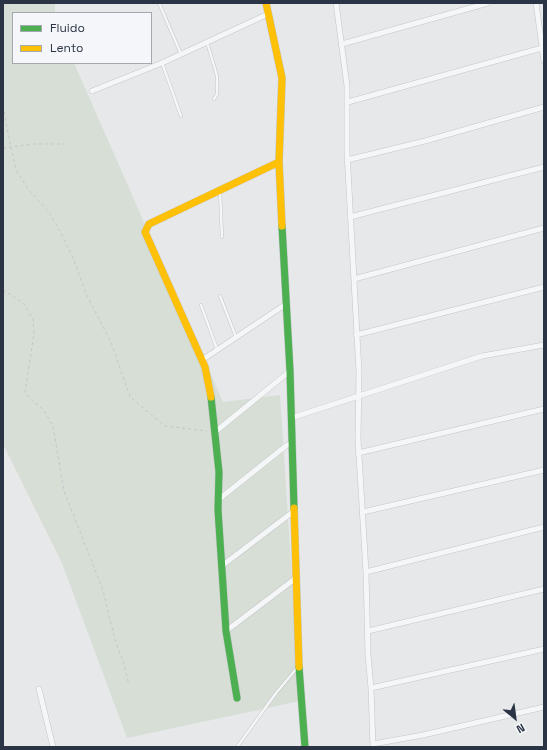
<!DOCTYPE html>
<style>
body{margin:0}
#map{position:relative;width:547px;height:750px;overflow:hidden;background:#e6e8ea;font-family:"Space Grotesk",sans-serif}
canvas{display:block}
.frame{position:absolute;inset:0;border:4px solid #2b3445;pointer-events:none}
.legend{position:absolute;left:12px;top:12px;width:140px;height:52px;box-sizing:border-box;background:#f4f6f9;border:1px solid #a4a8b1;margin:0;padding:5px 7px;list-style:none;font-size:12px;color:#2b3445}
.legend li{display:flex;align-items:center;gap:8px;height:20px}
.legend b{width:20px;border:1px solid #a4a8b1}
.north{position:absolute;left:495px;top:698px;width:40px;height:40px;-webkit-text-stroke:3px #f4f6f9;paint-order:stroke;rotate:151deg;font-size:11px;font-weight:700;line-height:16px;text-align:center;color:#2b3445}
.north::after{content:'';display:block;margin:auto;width:14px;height:18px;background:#2b3445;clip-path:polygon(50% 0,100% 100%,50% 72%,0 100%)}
</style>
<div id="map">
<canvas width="547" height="750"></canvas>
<div class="frame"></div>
<ul class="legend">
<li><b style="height:5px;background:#4caf50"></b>Fluido</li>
<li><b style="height:5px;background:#ffc107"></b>Lento</li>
</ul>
<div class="north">N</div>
</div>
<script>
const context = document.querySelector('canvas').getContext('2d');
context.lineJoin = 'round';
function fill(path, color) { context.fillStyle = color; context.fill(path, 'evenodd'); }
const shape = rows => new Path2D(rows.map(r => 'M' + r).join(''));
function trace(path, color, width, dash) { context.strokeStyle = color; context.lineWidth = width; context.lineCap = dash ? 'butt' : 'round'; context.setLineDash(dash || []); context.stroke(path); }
fill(shape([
 [3,3,55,3,55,13,13,13,13,63,74,63,223,402,280,395,300,701,127,738,62,563,3,444]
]), '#d6ded6');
const lane = shape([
 [159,3,181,54],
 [207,42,217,76,217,94,214,99],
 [162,63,181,116],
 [220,192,222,237],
 [220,296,236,337],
 [201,305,217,349],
 [237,747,276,693,297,668]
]);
const street = shape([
 [336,3,347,86,347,152,359,372,358,439,366,572,368,655,371,688,373,747],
 [536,3,544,61],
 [342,44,488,3],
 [92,91,162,63,268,14],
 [348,102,542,48],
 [347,160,425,141,544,107],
 [350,217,544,167],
 [354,279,544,228],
 [356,335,544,287],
 [202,360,286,304],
 [291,418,482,356,544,345],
 [215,432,290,371],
 [358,453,544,409],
 [218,500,287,445,292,443],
 [363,512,544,470],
 [223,565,294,511],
 [366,572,544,527],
 [226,631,296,578],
 [368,631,544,589],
 [371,688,544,649],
 [39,689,53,747],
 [373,744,423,735,544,707]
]);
const fast = shape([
 [282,226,290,371,294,508],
 [211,397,219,472,218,510,226,631,237,698],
 [299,667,305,747]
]);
const slow = shape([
 [266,3,282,78,279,162,282,226],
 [211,397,205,367,145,232,149,224,279,162],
 [294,508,299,667]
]);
trace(lane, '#c4c6c8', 3.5);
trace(street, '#c4c6c8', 6);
trace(fast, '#c4c6c8', 8);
trace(slow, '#c4c6c8', 8);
trace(shape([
 [3,106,12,153,17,172,29,190,49,212,61,233,73,258,87,296,111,342,130,397,165,426,207,431],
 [3,148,34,144,65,144],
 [3,290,23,303,33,319,34,334,25,392,29,398,44,410,53,426,64,491,103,590,115,640,124,664,129,685]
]), '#c5c6ca', 1, [3, 3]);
trace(lane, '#f5f6f7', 2.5);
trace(street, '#f5f6f7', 5);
trace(fast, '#4caf50', 7);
trace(slow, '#ffc107', 7);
</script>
